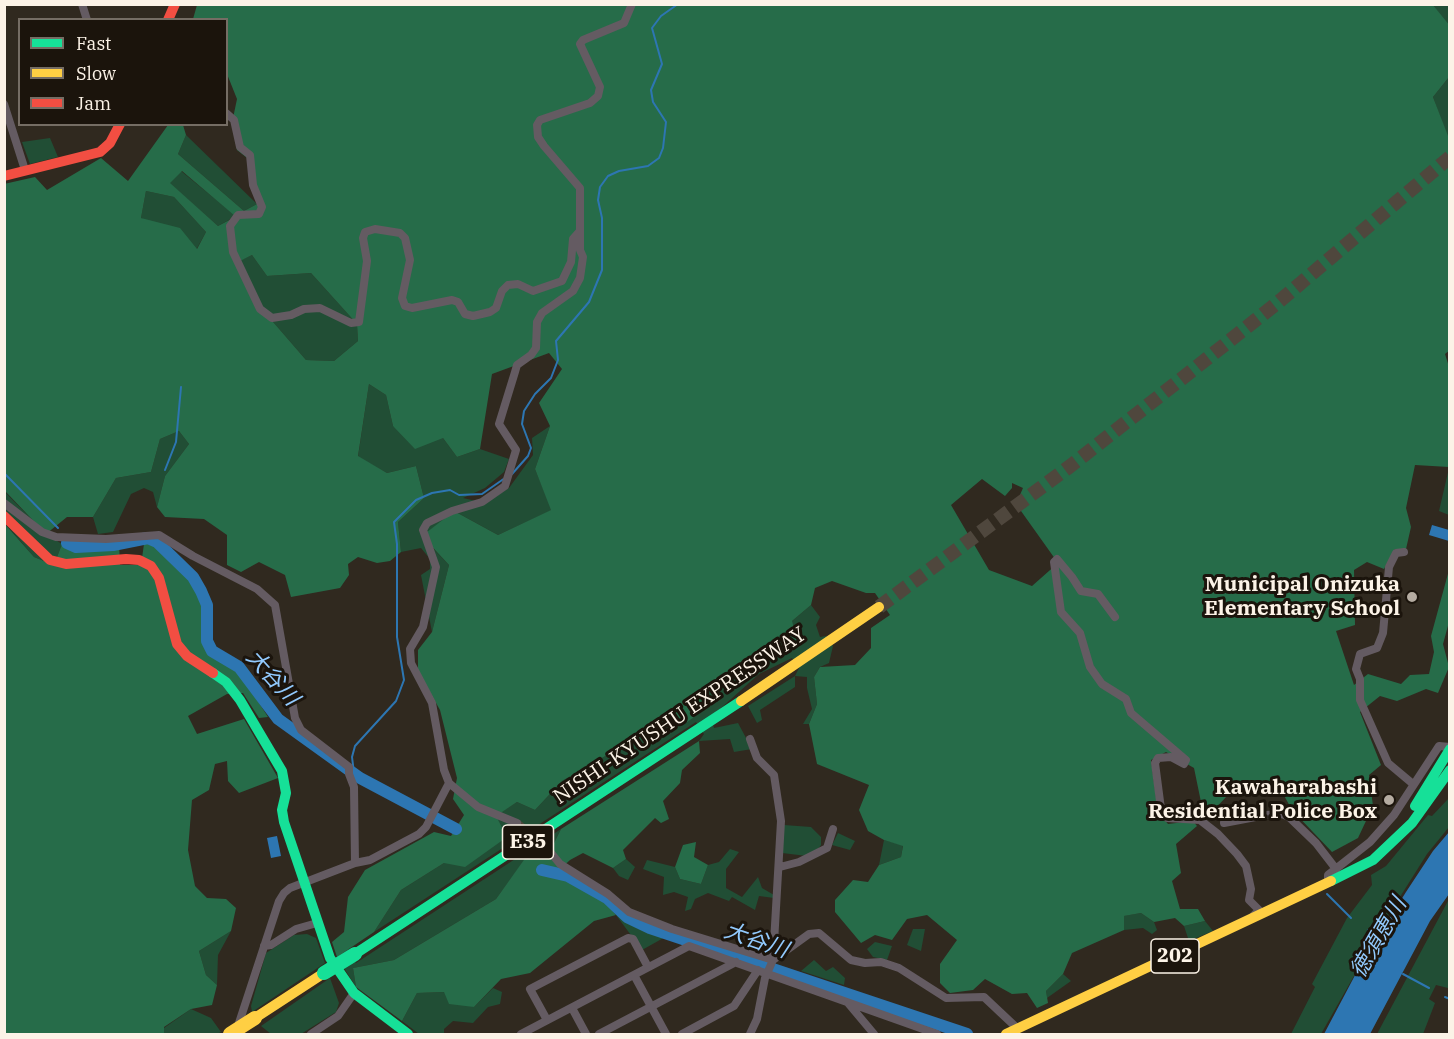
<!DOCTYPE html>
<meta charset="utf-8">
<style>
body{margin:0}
#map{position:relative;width:1454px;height:1039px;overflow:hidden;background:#30291f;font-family:"IBM Plex Serif",serif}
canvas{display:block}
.frame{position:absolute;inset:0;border:6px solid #fcf3e7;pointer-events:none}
.legend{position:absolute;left:18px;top:18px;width:210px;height:108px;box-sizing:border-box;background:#1b140c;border:2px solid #756d64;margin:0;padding:8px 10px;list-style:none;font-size:18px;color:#fcf3e7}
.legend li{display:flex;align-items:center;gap:12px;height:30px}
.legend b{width:30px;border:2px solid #756d64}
</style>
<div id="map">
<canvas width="1454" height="1039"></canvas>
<div class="frame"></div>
<ul class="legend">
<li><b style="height:8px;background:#16e098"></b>Fast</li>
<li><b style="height:8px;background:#ffcf43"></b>Slow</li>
<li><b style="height:8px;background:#f24e42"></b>Jam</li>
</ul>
</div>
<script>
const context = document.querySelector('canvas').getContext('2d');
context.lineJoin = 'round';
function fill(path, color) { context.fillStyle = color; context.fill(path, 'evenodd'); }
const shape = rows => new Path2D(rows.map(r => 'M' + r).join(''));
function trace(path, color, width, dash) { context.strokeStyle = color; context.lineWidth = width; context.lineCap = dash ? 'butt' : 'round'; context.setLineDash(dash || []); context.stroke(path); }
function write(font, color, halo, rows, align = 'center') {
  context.font = font + ' "IBM Plex Serif","Noto Sans JP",serif'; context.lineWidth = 6; context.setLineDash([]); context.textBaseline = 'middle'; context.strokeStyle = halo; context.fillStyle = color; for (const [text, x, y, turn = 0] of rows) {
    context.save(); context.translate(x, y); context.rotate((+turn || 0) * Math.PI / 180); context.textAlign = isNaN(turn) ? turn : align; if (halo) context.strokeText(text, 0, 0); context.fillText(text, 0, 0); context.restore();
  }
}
fill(shape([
 [1433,5,1449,5,1449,26,1448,26],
 [1449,77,1449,141,1433,97],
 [186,135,257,204,244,211,178,154],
 [50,138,58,157,30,164,22,142],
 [181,171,236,216,218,226,169,183],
 [146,191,174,197,206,232,196,250,141,218],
 [252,255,267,276,311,273,357,324,358,341,334,361,306,360,261,308,239,261],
 [369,384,386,395,393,426,443,438,457,457,480,449,509,459,504,472,485,488,463,498,485,503,509,488,533,455,532,438,550,426,535,469,552,510,498,535,454,511,422,537,449,565,432,632,421,575,430,569,430,559,421,548,401,552,398,522,424,498,416,466,387,473,358,457],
 [179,431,189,444,165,476,157,507,153,492,144,488,131,494,113,532,98,534,93,517,116,478,151,472,160,439],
 [1449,468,1450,515,1449,515,1439,511],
 [4,491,46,534,62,544,54,565,34,557,5,523],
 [811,605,820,617,816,625,820,637,826,636,833,646,829,663,820,667,814,677,817,704,809,724,803,724,812,709,807,688,807,677,795,676,795,687,760,710,762,720,757,723,748,706,795,676,799,668,792,658,759,674,711,717,714,728,738,723,752,749,734,752,730,739,699,741,704,734,696,722,374,932,401,890,444,863,507,837,495,816,517,802,535,810,562,781,675,716,687,721,703,711,700,692,759,649,782,657,792,621],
 [1449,798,1449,827,1427,854,1388,916,1321,1034,1291,1034,1315,987,1312,984,1347,918,1372,885,1371,875,1386,866,1428,815,1432,816],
 [784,825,811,827,821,837,821,845,816,852,807,856,782,853],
 [561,829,547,857,526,858,496,899,394,960,353,968,356,987,337,957,348,949,356,963],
 [838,833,855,841,850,850,832,845],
 [884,840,903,845,901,857,879,865],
 [730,849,739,852,726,869,726,888,742,897,758,877,762,888,774,895,774,898,759,896,755,910,732,897,729,901,708,893,695,899,691,909,685,911,688,897,674,892,663,895,664,877,643,869,647,860,675,867,680,879,701,884,708,865,719,862],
 [626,859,635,867,628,880,619,876,613,868],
 [1449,899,1449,986,1448,988,1436,985,1429,999,1435,1003,1423,1034,1377,1034],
 [1141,913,1154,922,1157,930,1152,934,1143,928,1124,930,1123,916],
 [616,915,667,936,642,950],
 [1205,921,1213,931,1189,941,1184,926],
 [913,929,925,929,921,951,907,945],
 [231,931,218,955,217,985,206,975,199,951],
 [307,934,316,938,325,963,252,1012,251,1006,266,953,294,935],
 [875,942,892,946,887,960,873,957,867,949],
 [814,960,826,971,833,967,845,978,844,985,801,971],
 [1063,974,1071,981,1047,998,1046,991],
 [330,978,339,1003,336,1012,301,1034,271,1034,261,1026],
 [493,988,502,992,500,1004,488,1007,473,1023,453,1021,444,1029,444,1034,419,1034,402,1021,417,993,444,992,474,1007],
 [191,1009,211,1018,221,1032,217,1034,164,1034,164,1028]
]), '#214e35');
fill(shape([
 [197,5,1433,5,1450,26,1449,77,1433,97,1450,141,1450,350,1445,354,1450,370,1449,467,1415,465,1406,508,1411,527,1406,549,1395,549,1384,569,1367,562,1354,570,1355,625,1336,631,1354,685,1368,674,1401,684,1410,675,1429,674,1434,652,1431,636,1449,570,1449,622,1443,644,1449,667,1438,693,1426,689,1397,701,1380,696,1360,712,1381,765,1369,775,1373,806,1358,838,1332,852,1292,810,1281,790,1263,783,1227,796,1212,812,1199,812,1201,802,1194,768,1166,752,1151,760,1158,812,1168,824,1193,821,1197,826,1176,844,1181,873,1172,881,1180,909,1198,909,1205,921,1184,926,1175,918,1154,922,1141,913,1124,916,1124,930,1072,953,1063,974,1046,991,1048,1003,1037,1008,1027,993,1012,994,985,979,973,990,950,993,940,983,940,964,957,940,927,915,907,919,892,940,875,935,861,943,835,912,835,900,853,880,868,882,879,865,901,857,903,846,884,840,868,831,859,810,869,785,817,764,809,724,817,704,814,677,820,667,855,665,871,648,871,628,890,615,875,593,866,593,832,581,815,588,811,605,792,621,797,640,781,657,759,649,701,692,703,711,687,722,675,716,562,781,535,810,517,802,496,816,507,837,465,867,444,863,401,890,374,932,337,957,332,942,344,932,348,897,365,870,434,832,451,836,464,815,453,799,457,778,440,710,418,671,418,650,432,632,449,565,422,536,454,511,498,535,551,510,535,469,550,426,539,403,562,369,549,353,492,374,480,449,457,457,443,438,415,449,393,426,386,395,369,384,358,456,387,473,416,466,424,498,398,522,401,552,390,561,377,563,358,557,348,564,349,575,340,588,291,597,285,575,259,562,241,572,227,565,227,535,204,519,165,517,157,507,165,476,189,444,179,431,160,439,151,472,116,478,93,517,67,517,46,534,5,491,4,184,35,177,47,190,101,158,128,181,168,125,183,125,186,135,178,154,244,211,257,204,251,161,237,150,232,123,237,99,227,74,226,20,193,19],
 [182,171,235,216,235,217,218,226,170,183],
 [146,191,174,197,206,232,197,249,180,228,141,218],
 [252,255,267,276,311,273,357,324,358,341,334,361,306,360,261,308,240,261],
 [982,479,1005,496,1012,488,1012,483,1023,488,1016,504,1058,563,1032,586,989,570,951,505],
 [4,523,34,557,54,565,62,544,119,542,120,565,141,565,145,537,158,537,191,579,205,606,205,641,210,652,236,667,268,717,259,718,243,693,227,694,188,716,197,734,244,719,278,778,239,793,228,781,227,761,215,764,209,790,192,800,188,850,195,886,207,898,226,899,236,908,231,931,199,951,206,975,217,985,212,1005,191,1009,164,1027,164,1034,5,1034],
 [699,741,700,753,682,770,680,783,663,801,669,819,661,823,655,818,623,850,626,859,613,868,583,853,570,860,555,874,603,899,616,915,594,921,530,973,501,979,474,1007,449,1004,444,992,417,993,402,1021,356,987,353,968,394,960,496,899,526,857,547,857,561,829],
 [696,842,694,857,708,865,701,884,680,879,675,867,683,845]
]), '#266c49');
fill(shape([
 [1432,525,1449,530,1449,541,1429,535],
 [1449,832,1449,894,1430,921,1370,1034,1324,1034,1362,962,1406,892,1433,851],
 [277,836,281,856,271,858,267,838]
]), '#2d76b2');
trace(shape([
 [165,470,176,442,181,387],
 [4,473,58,528],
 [512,474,528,456,531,448,522,424,524,411,535,394,551,378,558,360,556,341,589,302,602,270,602,218,598,200,600,187,608,176,619,171,648,166,659,158,663,148,666,122,653,102,651,90,662,64,652,28,661,16,678,4],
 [354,773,352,757,355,746,396,701,404,680,397,637,397,544,394,522,416,500,432,493,450,490,459,495,482,494,505,478],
 [1327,894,1351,918],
 [1368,930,1381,938],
 [1403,974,1429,988],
 [1445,997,1450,999]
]), '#2d76b2', 2);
trace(shape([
 [67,543,76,547,113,545,148,538,157,542,193,577,201,591,207,605,207,641,212,651,239,667,278,719,360,778,456,829],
 [542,870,568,876,607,898,627,917,650,928,967,1034]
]), '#2d76b2', 12);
trace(shape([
 [517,823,547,848]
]), '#4f473d', 8, [8, 4]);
trace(shape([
 [879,607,1069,467,1180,380,1276,304,1450,157]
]), '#4f473d', 14, [14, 7]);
trace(shape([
 [82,4,87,20],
 [4,104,25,170],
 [226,113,234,120,240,147,250,155,253,185,262,207,259,214,238,215,230,226,233,252,260,309,272,318,291,315,304,309,320,308,351,323,359,322,367,261,363,238,365,232,375,229,400,233,405,238,410,260,402,298,405,306,412,308,452,300,458,302,465,314,473,316,490,312,496,308,502,291,508,285,518,284,533,291,562,281,571,262,573,239,580,231,580,250,583,257,580,278,573,291,542,313,537,322,536,348,531,355,517,365,515,372,499,424,516,450,505,486,482,502,452,511,427,523,423,530,436,567,423,627,410,649,411,663,432,703,444,770,449,783,426,827,419,834,370,860,355,863,290,888,284,893,279,901,237,1029],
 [580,231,580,188,544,146,538,137,537,125,540,120,590,103,598,96,600,87,580,44,583,40,624,23,632,4],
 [4,503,42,532,56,537,106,539,159,535,193,556,257,589,275,605,295,718,301,730,349,767,349,774,354,787,355,863],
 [1404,552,1396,553,1389,567,1383,633,1377,648,1360,654,1356,669,1360,679,1360,700,1388,763,1413,784],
 [1115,617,1098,594,1081,591,1072,577,1057,559,1054,562,1061,612,1080,633,1090,667,1102,684,1126,699,1131,713,1186,760,1184,764,1171,757,1158,758,1155,763,1161,809,1167,818,1200,820,1218,834,1237,854,1246,866,1251,889,1249,900,1259,910,1253,916],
 [750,739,757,758,774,775,781,821,773,960],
 [449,783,478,807,517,823],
 [1224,823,1266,815,1282,814,1289,817,1316,843,1336,869],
 [547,848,560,864,608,894,629,912,672,929,773,960,765,978,757,1019,750,1034],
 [780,867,799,862,827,848,833,829],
 [1328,883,1328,875,1370,842,1394,815,1439,746,1450,747],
 [264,946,271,945,296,929,317,923],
 [773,960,809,934,819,933,851,960,865,963,881,962,899,968,946,998,984,997,1018,1029],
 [634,975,666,1034],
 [848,1003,874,1034],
 [572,1008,586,1034],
 [547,1020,530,989,628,938,633,939,648,967],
 [311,1034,338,1016,354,993],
 [521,1034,689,946,937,1034],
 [599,1034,736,962],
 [682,1034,734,1006,758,970]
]), '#645b62', 8);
trace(shape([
 [213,673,226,682,240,700,282,771,286,793,282,810,284,822,330,958,354,993,408,1034],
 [1415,806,1450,749],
 [1331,881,1373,860,1412,823,1450,770],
 [355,954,741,701]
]), '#16e098', 10);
trace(shape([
 [741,701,879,607],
 [255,1018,324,973],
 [1006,1034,1331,881]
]), '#ffcf43', 10);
trace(shape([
 [168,20,175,4],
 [4,176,100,152,110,143,120,124],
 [4,516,50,560,66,564,126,559,139,560,151,566,159,578,177,644,187,656,213,673]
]), '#f24e42', 10);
trace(shape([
 [324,973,355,954]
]), '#16e098', 14);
trace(shape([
 [230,1034,255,1018]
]), '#ffcf43', 14);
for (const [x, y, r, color] of [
 [1412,597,6,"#b5aca1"],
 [1389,800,6,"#b5aca1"]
]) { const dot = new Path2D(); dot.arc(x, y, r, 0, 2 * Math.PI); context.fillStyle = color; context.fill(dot); trace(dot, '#1b140c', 2); }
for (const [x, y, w] of [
 [528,842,51],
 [1175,956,48]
]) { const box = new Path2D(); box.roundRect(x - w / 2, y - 17, w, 34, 4.5); context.fillStyle = '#1b140c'; context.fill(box); trace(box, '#fcf3e7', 1.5); }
write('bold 20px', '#fcf3e7', null, [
 ["E35",528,842],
 ["202",1175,956]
]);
write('bold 21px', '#fcf3e7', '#1b140c', [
 ["Municipal Onizuka",1400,585],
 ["Elementary School",1400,609],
 ["Kawaharabashi",1377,788],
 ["Residential Police Box",1377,812]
], 'right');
write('21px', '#fcf3e7', '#1b140c', [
 ["NISHI-KYUSHU EXPRESSWAY",680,716,-34]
]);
write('italic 22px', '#92cafe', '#1b140c', [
 ["大谷川",272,678,48],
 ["徳須恵川",1379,938,-60],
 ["大谷川",756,941,19]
]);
</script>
